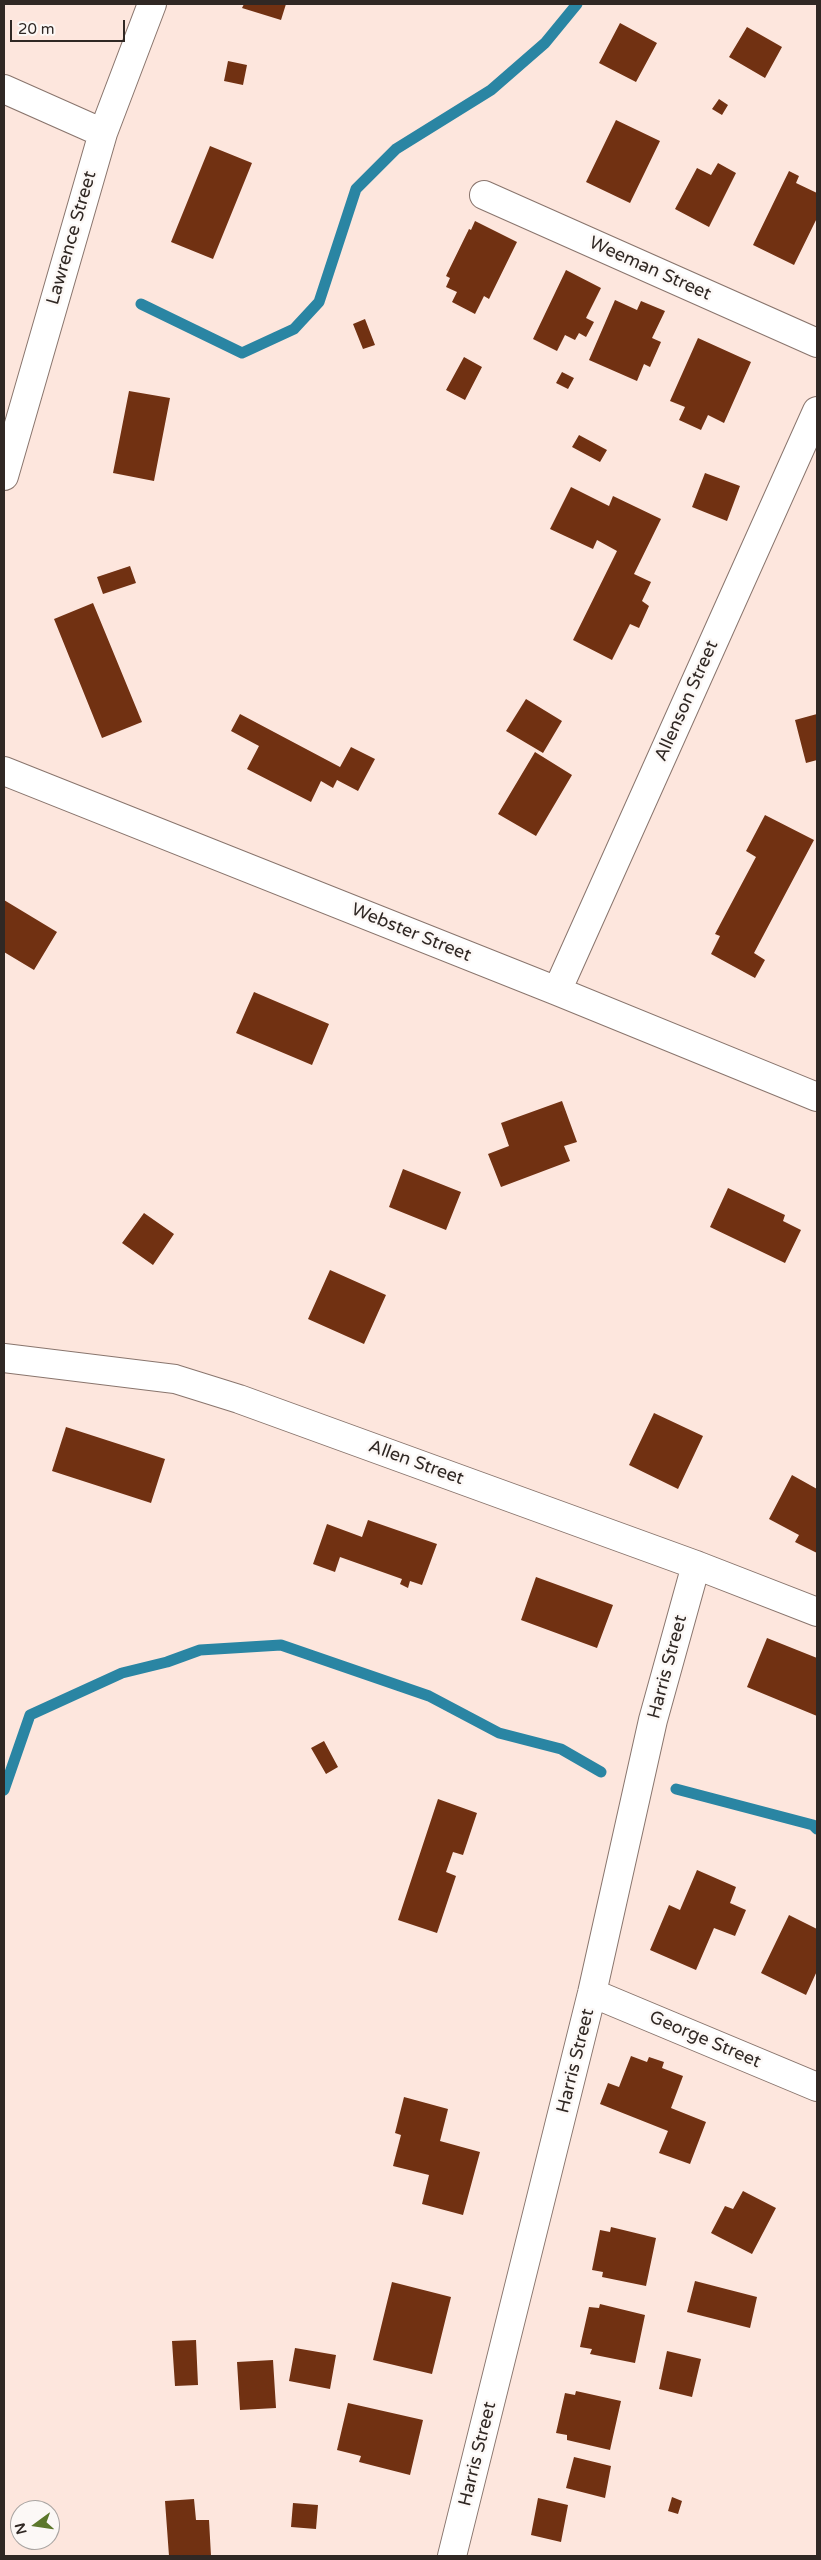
<!DOCTYPE html>
<style>
body{margin:0}
#map{position:relative;width:821px;height:2560px;overflow:hidden;background:#fde6dd;font-family:"Varela Round",sans-serif}
canvas{display:block}
.frame{position:absolute;inset:0;border:5px solid #302824;pointer-events:none}
.north{position:absolute;left:10px;top:2500px;width:50px;height:50px;box-sizing:border-box;background:#fcf8f6;border:1px solid #aaa5a2;border-radius:50%;rotate:256deg;font-size:14px;font-weight:700;line-height:20px;text-align:center;color:#302824}
.north::after{content:'';display:block;margin:auto;width:18px;height:22px;background:#5c772b;clip-path:polygon(50% 0,100% 100%,50% 72%,0 100%)}
.scale{position:absolute;left:10px;top:20px;width:115px;height:22px;box-sizing:border-box;border:2px solid #302824;border-top:0;padding-left:6px;font-size:15px;line-height:18px;white-space:nowrap;color:#302824;-webkit-text-stroke:4px #fcf8f6;paint-order:stroke}
</style>
<div id="map">
<canvas width="821" height="2560"></canvas>
<div class="frame"></div>
<div class="north">N</div>
<div class="scale">20 m</div>
</div>
<script>
const context = document.querySelector('canvas').getContext('2d');
context.lineJoin = 'round';
const shape = rows => new Path2D(rows.map(r => 'M' + r).join(''));
function trace(path, color, width, dash) { context.strokeStyle = color; context.lineWidth = width; context.lineCap = dash ? 'butt' : 'round'; context.setLineDash(dash || []); context.stroke(path); }
function fill(path, color) { context.fillStyle = color; context.fill(path, 'evenodd'); }
function write(font, color, halo, rows, align = 'center') {
  context.font = font + ' "Varela Round",sans-serif'; context.lineWidth = 5; context.setLineDash([]); context.textBaseline = 'middle'; context.strokeStyle = halo; context.fillStyle = color; for (const [text, x, y, turn = 0] of rows) {
    context.save(); context.translate(x, y); context.rotate((+turn || 0) * Math.PI / 180); context.textAlign = isNaN(turn) ? turn : align; if (halo) context.strokeText(text, 0, 0); context.fillText(text, 0, 0); context.restore();
  }
}
trace(shape([
 [141,304,242,353,294,329,319,302,356,189,396,149,491,90,545,43,577,4],
 [676,1789,813,1825,817,1829],
 [4,1790,30,1715,122,1673,167,1662,200,1650,281,1645,429,1696,499,1733,561,1749,601,1772]
]), '#2a85a3', 11);
fill(shape([
 [244,4,286,4,281,20,242,8],
 [620,23,657,43,636,82,599,63],
 [747,27,782,47,765,78,729,57],
 [228,61,247,65,243,85,224,81],
 [719,99,728,105,722,115,712,109],
 [616,120,660,141,630,203,586,182],
 [210,146,252,163,213,259,171,242],
 [718,163,736,173,709,227,675,209,697,168,711,175],
 [789,171,799,176,796,183,817,193,817,218,794,265,753,245],
 [475,221,517,242,489,299,484,296,475,314,452,302,457,292,446,287,450,278,446,276,469,229,471,230],
 [566,270,601,288,586,318,594,322,586,337,579,333,575,340,565,335,557,351,533,339],
 [615,300,637,310,641,301,665,311,652,338,661,342,650,367,644,364,637,381,589,360],
 [365,319,375,345,363,349,353,324],
 [698,338,751,362,724,423,708,415,701,430,679,420,685,407,670,401],
 [464,357,482,367,465,400,446,390],
 [562,372,574,378,568,389,556,383],
 [129,391,170,398,154,481,113,473],
 [579,435,607,450,600,462,572,447],
 [705,473,740,486,727,521,692,507],
 [571,487,609,506,613,496,661,519,634,574,651,582,642,601,649,606,639,628,630,624,612,660,573,640,617,551,597,540,593,549,550,529],
 [130,566,136,583,103,594,97,577],
 [93,603,142,722,102,738,54,619],
 [526,699,562,721,543,753,506,731],
 [240,714,340,767,351,747,375,759,358,791,337,780,333,788,321,781,311,802,247,769,259,746,231,731],
 [817,714,817,760,806,763,795,720],
 [535,752,572,775,536,836,498,814],
 [765,815,814,840,754,953,765,960,755,978,711,954,720,936,715,934,756,857,746,851],
 [4,900,57,932,34,970,4,952],
 [254,992,329,1024,312,1065,236,1033],
 [562,1101,577,1142,564,1146,570,1161,501,1187,488,1154,509,1146,501,1123],
 [403,1169,461,1192,446,1230,389,1207],
 [728,1188,785,1215,783,1221,801,1230,785,1263,710,1227],
 [144,1213,174,1234,153,1265,122,1243],
 [330,1270,386,1295,364,1344,308,1319],
 [654,1413,703,1436,678,1489,629,1465],
 [66,1427,165,1459,151,1503,52,1471],
 [792,1475,817,1489,817,1553,795,1542,799,1535,769,1519],
 [368,1520,437,1544,422,1585,410,1581,408,1588,400,1584,402,1579,340,1557,335,1572,313,1564,327,1524,362,1537],
 [536,1577,613,1605,597,1648,521,1620],
 [767,1638,817,1658,817,1716,747,1687],
 [324,1741,338,1767,326,1774,311,1748],
 [438,1799,477,1813,463,1855,453,1852,446,1872,456,1876,437,1933,398,1920],
 [697,1870,736,1887,730,1903,746,1910,735,1936,714,1928,696,1970,650,1950,669,1905,680,1910],
 [789,1915,817,1929,817,1971,806,1995,761,1973],
 [631,2056,647,2062,649,2057,664,2062,662,2068,683,2076,671,2108,706,2122,690,2164,659,2153,668,2131,600,2104,608,2083,619,2087],
 [404,2097,448,2109,440,2141,480,2152,463,2215,422,2204,429,2175,393,2166,401,2135,395,2133],
 [743,2191,776,2208,752,2254,711,2233,725,2206,733,2209],
 [611,2227,656,2238,646,2286,602,2277,603,2272,592,2270,600,2230,610,2232],
 [695,2281,757,2297,750,2328,687,2312],
 [392,2282,451,2297,432,2374,373,2360],
 [600,2304,645,2315,635,2363,590,2354,592,2349,580,2347,589,2307,599,2308],
 [196,2340,198,2385,175,2386,172,2341],
 [295,2348,336,2355,330,2389,289,2381],
 [667,2351,701,2359,692,2397,659,2389],
 [273,2360,276,2408,240,2410,237,2362],
 [576,2391,621,2401,610,2450,567,2440,567,2435,556,2433,565,2393,575,2395],
 [348,2403,423,2420,410,2475,359,2462,361,2456,337,2450],
 [574,2457,611,2466,605,2498,566,2488],
 [672,2497,682,2501,678,2514,668,2511],
 [538,2498,568,2505,561,2542,531,2535],
 [194,2499,196,2520,209,2520,211,2556,169,2556,165,2501],
 [293,2503,318,2505,316,2529,291,2527]
]), '#713112');
const minor = shape([
 [4,89,103,133],
 [484,195,817,343],
 [4,476,103,133,152,4],
 [4,771,557,991,817,1097],
 [557,991,817,411],
 [4,1358,175,1379,239,1399,696,1565,817,1612],
 [592,1993,817,2087],
 [452,2556,592,1993,653,1720,696,1565]
]);
trace(minor, '#89756d', 30);
trace(minor, '#fff', 28);
write('18px', '#302824', '#fcf8f6', [
 ["Lawrence Street",72,238,-74],
 ["Weeman Street",650,269,24],
 ["Allenson Street",687,701,-66],
 ["Webster Street",411,933,22],
 ["Allen Street",416,1463,20],
 ["Harris Street",668,1667,-75],
 ["George Street",705,2040,23],
 ["Harris Street",576,2061,-76],
 ["Harris Street",478,2454,-76]
]);
</script>
